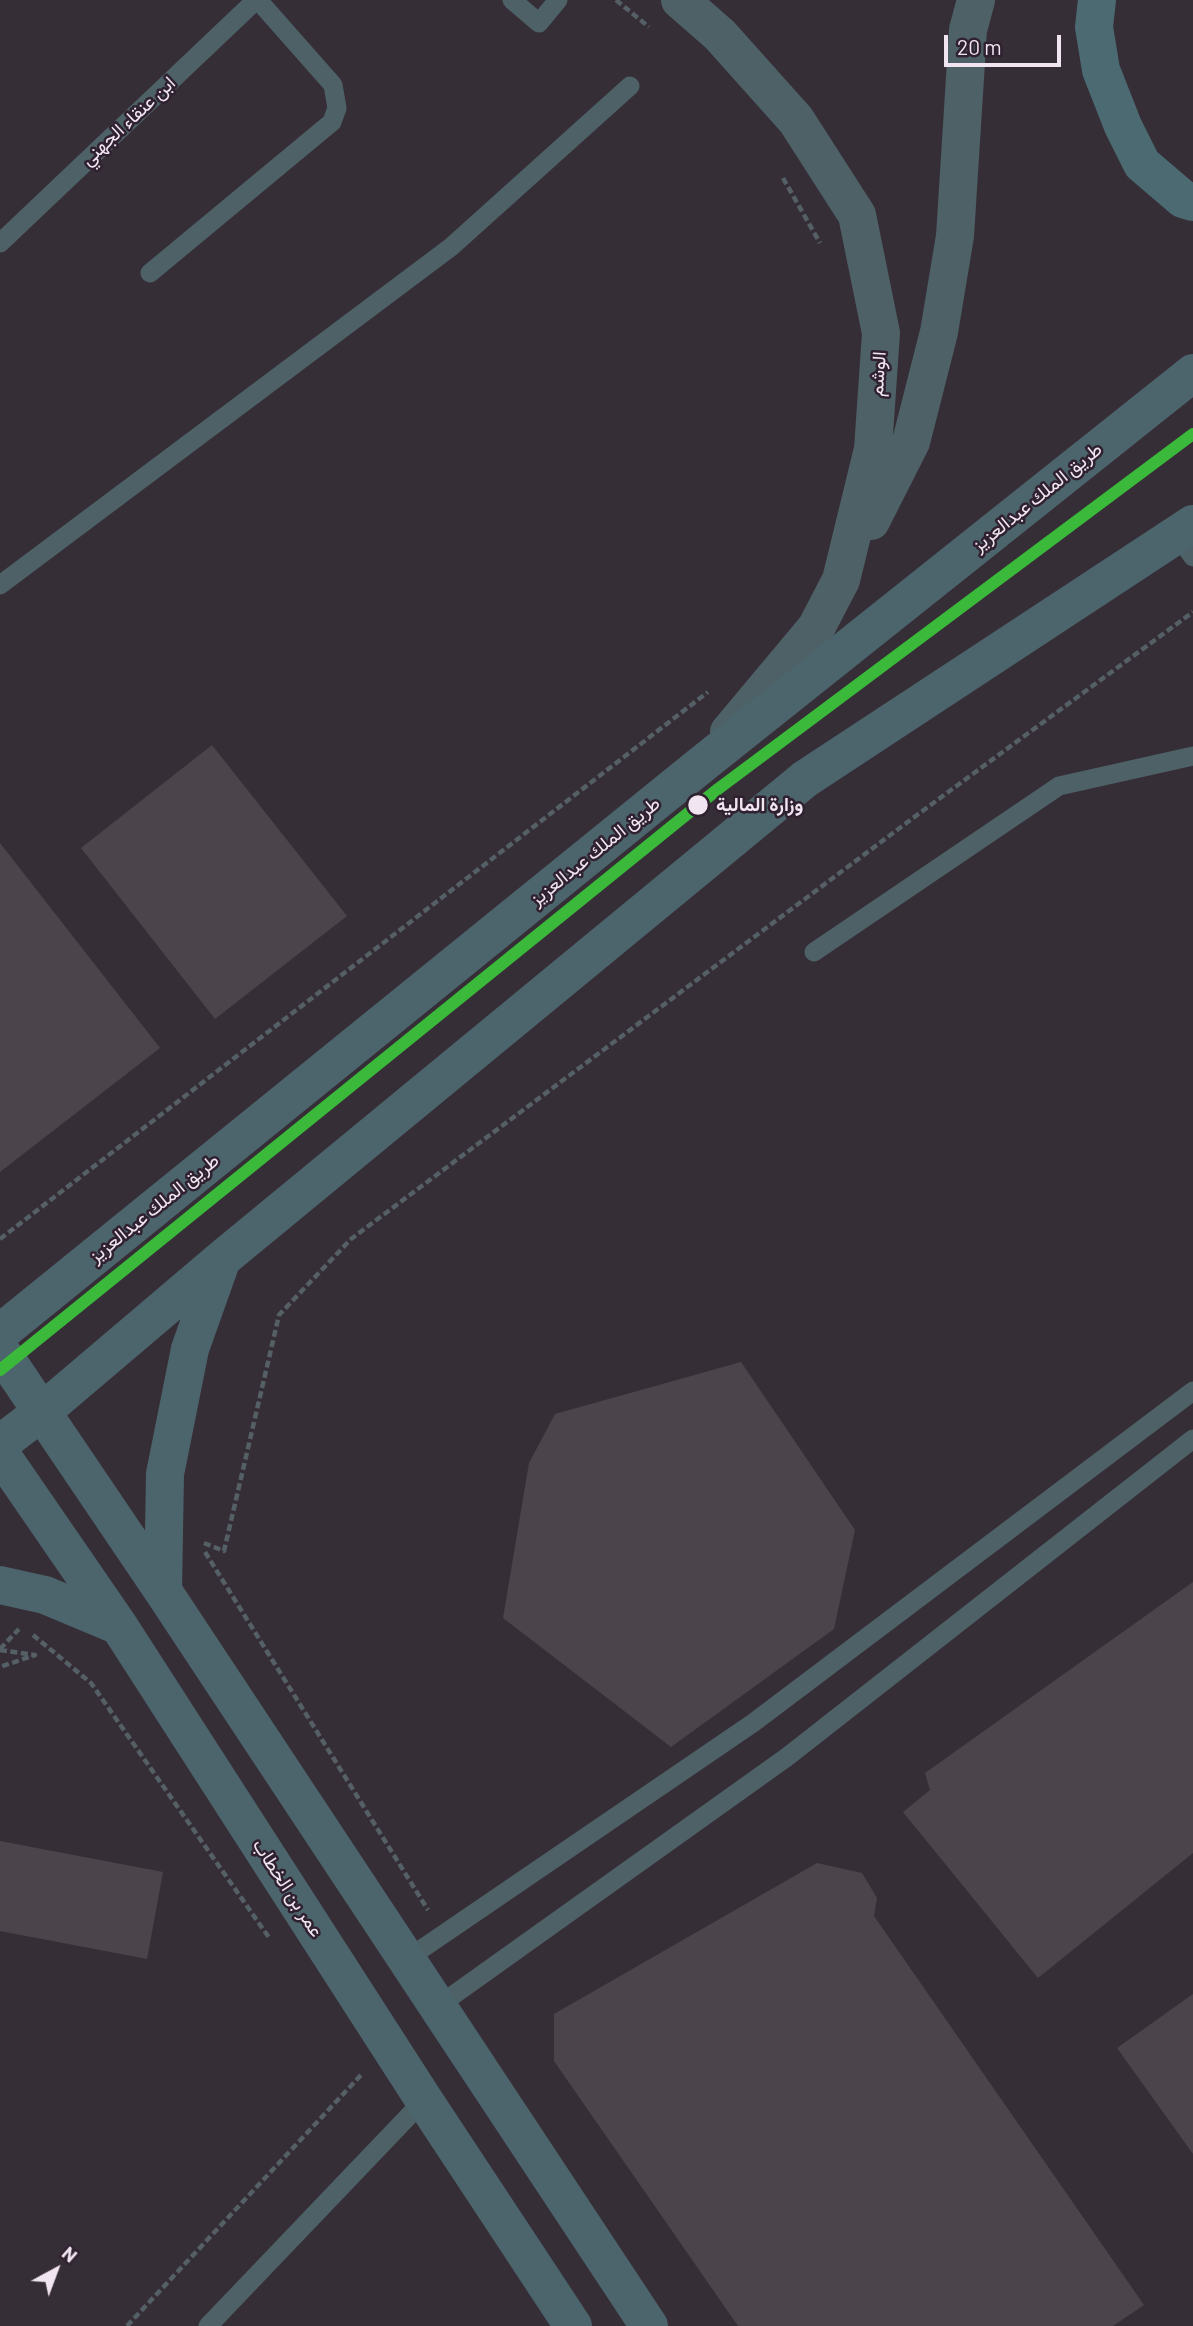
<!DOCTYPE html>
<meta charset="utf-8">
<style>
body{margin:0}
#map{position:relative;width:1193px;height:2326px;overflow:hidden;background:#362e36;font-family:Barlow,sans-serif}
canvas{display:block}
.north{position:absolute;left:21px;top:2235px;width:70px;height:70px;-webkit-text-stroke:5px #302130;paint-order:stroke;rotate:41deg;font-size:19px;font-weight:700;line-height:28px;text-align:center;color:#f0e5f0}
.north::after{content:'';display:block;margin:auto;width:24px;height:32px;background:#f0e5f0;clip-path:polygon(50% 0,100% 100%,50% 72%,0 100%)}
.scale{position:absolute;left:944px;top:35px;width:117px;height:32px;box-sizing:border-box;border:4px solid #f0e5f0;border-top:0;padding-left:9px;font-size:21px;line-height:24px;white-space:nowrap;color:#f0e5f0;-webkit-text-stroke:5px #302130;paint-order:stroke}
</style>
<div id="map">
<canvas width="1193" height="2326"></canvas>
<div class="north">N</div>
<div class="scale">20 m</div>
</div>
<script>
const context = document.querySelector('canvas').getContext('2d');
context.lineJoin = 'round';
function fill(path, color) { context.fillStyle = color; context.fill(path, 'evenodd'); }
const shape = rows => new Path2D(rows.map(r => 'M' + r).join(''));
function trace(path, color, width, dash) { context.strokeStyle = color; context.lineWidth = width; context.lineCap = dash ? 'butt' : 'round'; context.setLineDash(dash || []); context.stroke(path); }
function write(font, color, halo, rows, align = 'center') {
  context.font = font + ' Barlow,Vazirmatn,sans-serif'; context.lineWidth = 5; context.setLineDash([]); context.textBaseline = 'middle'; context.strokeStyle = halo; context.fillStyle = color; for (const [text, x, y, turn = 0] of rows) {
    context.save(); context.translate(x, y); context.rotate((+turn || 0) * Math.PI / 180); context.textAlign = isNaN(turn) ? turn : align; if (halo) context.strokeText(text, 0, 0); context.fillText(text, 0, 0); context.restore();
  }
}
fill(shape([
 [212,745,347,916,215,1019,81,848],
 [0,843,160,1048,0,1172],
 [741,1362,855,1530,834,1629,671,1747,503,1618,529,1463,555,1414],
 [1193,1582,1193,1853,1038,1978,903,1812,930,1790,925,1773],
 [0,1841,163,1872,147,1959,0,1931],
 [817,1863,862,1873,877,1898,874,1916,1144,2305,1113,2326,738,2326,554,2061,554,2014],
 [1193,1994,1193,2154,1117,2048]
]), '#4b454b');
trace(shape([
 [616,0,649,27],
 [783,178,820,243],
 [0,1239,708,692],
 [204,1543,224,1551,279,1315,351,1239,917,815,1193,612],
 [205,1552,428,1910],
 [33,1635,91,1683,270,1939],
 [0,1649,19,1629],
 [0,1650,35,1655,0,1667],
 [127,2326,361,2075]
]), '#555f66', 4.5, [7, 3.5]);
trace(shape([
 [512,0,539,23,558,0],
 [0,243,256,0],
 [150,273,332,122,337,108,333,85,258,0],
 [1178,536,1193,557],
 [0,585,451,247,630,86],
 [814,952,1059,786,1193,756],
 [407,1959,753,1723,1193,1391],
 [438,2006,787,1757,1193,1439],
 [208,2326,424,2100]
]), '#4d6167', 19);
trace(shape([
 [680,0,720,35,796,120,857,215,881,333,873,449,841,580,816,628,729,732],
 [871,521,911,442,939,332,955,236,968,30,976,0]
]), '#4d6167', 38);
trace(shape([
 [0,1333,701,765,1193,373],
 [0,1350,163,1591,649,2326],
 [0,1444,43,1411,222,1259,805,779,1193,524],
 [0,1453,119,1626,424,2100,573,2326],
 [0,1585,45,1595,119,1626],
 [163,1591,165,1474,190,1349,222,1259]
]), '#4c646c', 38);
trace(shape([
 [1097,0,1094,27,1101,70,1123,126,1142,164,1183,199,1193,202]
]), '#4c6a72', 38);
trace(shape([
 [0,1370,718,789,1193,434]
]), '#3ab93a', 12);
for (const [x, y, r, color] of [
 [698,805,11,"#f0e5f0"]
]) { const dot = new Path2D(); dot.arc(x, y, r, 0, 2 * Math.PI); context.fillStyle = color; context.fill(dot); trace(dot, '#302130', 2.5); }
write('19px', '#f0e5f0', '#302130', [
 ["ابن عنقاء الجهني",128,121,-43],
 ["الوشم",878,374,-86],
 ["طريق الملك عبدالعزيز",1037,497,-39],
 ["طريق الملك عبدالعزيز",595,851,-39],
 ["طريق الملك عبدالعزيز",154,1208,-39],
 ["عمر بن الخطاب",288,1888,57]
]);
write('bold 19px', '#f0e5f0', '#302130', [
 ["وزارة المالية",716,805]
], 'left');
</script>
